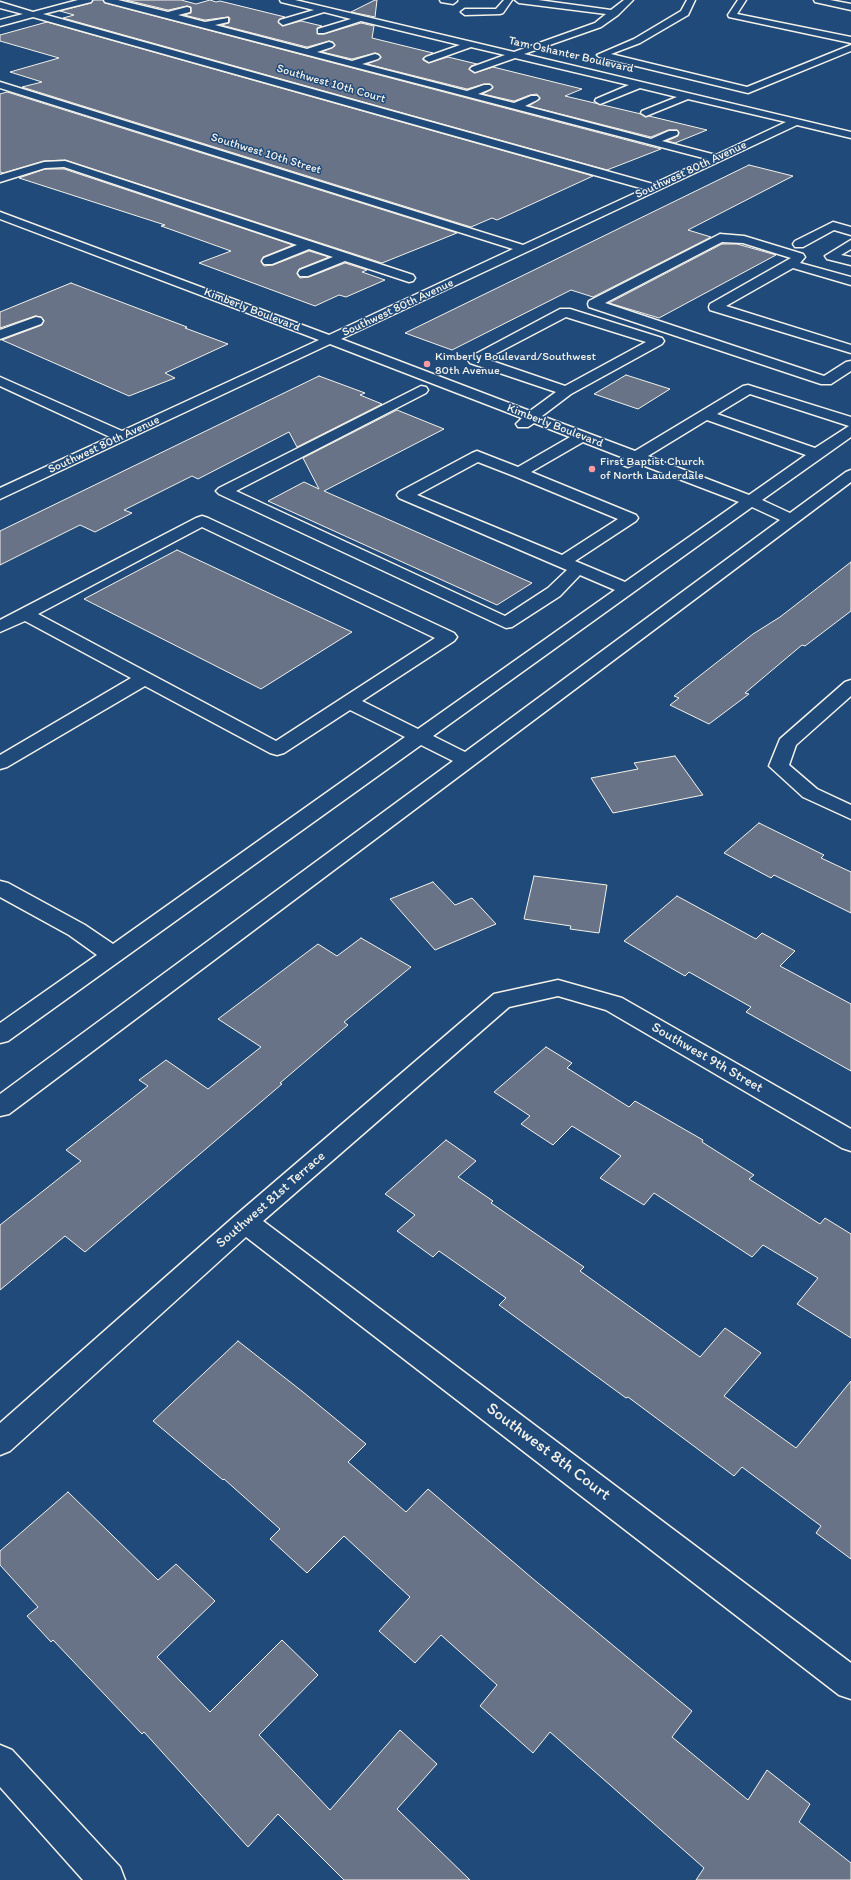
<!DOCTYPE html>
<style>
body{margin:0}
canvas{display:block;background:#1f4a7a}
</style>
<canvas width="851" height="1880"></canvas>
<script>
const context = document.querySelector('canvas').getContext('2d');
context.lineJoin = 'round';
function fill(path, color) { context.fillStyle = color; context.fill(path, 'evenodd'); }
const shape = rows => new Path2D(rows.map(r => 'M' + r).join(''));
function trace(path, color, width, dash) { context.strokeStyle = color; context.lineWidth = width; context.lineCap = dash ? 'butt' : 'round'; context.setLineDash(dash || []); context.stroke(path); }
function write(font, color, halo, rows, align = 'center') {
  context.font = font + ' Itim,sans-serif'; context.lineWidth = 3; context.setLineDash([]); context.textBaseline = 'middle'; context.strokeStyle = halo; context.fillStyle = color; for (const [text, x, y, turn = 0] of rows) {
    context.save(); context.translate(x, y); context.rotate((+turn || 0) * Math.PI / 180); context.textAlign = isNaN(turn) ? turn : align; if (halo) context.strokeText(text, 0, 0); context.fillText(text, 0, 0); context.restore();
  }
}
const building = shape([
 [93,0,103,0,105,3,661,149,607,170,63,18,74,15,60,11,91,3,93,0],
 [126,0,181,0,196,4,210,0,216,2,220,1,285,17,280,19,278,21,282,26,301,21,322,26,317,28,318,34,324,34,361,23,374,26,372,38,433,53,423,58,423,60,428,63,448,57,477,64,471,66,469,69,474,73,493,67,582,89,565,96,641,114,645,117,649,116,707,130,675,143,667,141,678,136,679,132,677,130,668,130,651,137,529,106,540,99,537,94,530,95,514,101,483,94,493,88,490,84,484,84,467,89,367,64,381,58,379,54,375,53,352,59,322,52,335,46,333,42,329,41,307,47,221,25,229,23,230,18,228,17,205,20,184,15,191,13,191,7,187,6,168,10,126,0],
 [375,0,377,0,375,17,351,12,375,0],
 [47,22,593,176,506,216,497,220,492,218,471,227,22,87,42,82,10,72,59,58,0,41,0,35,47,22],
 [7,92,457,233,382,263,65,160,44,161,3,173,0,172,0,94,7,92],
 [749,165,793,176,688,230,711,237,593,297,571,290,452,350,405,333,749,165],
 [45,169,64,169,293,245,263,257,261,262,264,266,273,265,309,251,329,257,299,269,297,274,300,278,309,277,345,263,367,270,362,272,385,280,346,297,339,295,315,306,199,263,231,251,161,226,165,225,19,178,45,169],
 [722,244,737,244,776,255,659,318,609,303,722,244],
 [71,283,187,327,185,328,228,344,165,373,175,378,129,396,2,340,42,325,44,320,41,317,35,316,0,328,0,312,71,283],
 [626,375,670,389,638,409,594,394,626,375],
 [319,376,365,393,360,395,382,404,297,447,289,432,198,479,192,476,124,510,132,513,95,532,80,525,0,565,0,531,319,376],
 [397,410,444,429,324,491,532,583,497,605,268,501,304,482,319,489,303,458,397,410],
 [177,550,352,632,261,689,84,599,177,550],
 [851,562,851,611,805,646,802,645,745,693,749,694,709,724,670,705,679,698,674,696,753,634,780,617,851,562],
 [675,756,703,795,613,813,591,778,638,769,634,763,675,756],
 [759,823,824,855,821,858,851,872,851,913,774,875,771,878,724,853,759,823],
 [534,876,607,885,599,933,570,929,571,926,524,919,534,876],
 [433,882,455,905,472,898,496,924,435,950,390,899,433,882],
 [677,896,756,939,762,933,795,951,780,966,851,1004,851,1071,746,1012,751,1007,689,972,685,976,624,941,677,896],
 [361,938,411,967,344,1022,348,1025,280,1083,282,1084,85,1252,65,1236,0,1290,0,1225,81,1161,66,1150,148,1086,139,1080,166,1060,208,1089,261,1047,218,1019,318,944,337,956,361,938],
 [546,1047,572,1063,567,1068,629,1107,635,1101,703,1140,702,1142,754,1175,749,1179,820,1224,825,1218,851,1234,851,1338,797,1304,818,1278,763,1245,752,1257,654,1193,644,1205,600,1178,621,1156,572,1126,553,1145,521,1124,530,1116,494,1092,546,1047],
 [446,1140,476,1161,458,1177,493,1201,491,1203,584,1267,580,1271,700,1357,725,1328,761,1353,724,1396,796,1448,851,1381,851,1559,816,1533,821,1526,742,1467,734,1476,628,1397,626,1398,499,1305,506,1298,439,1251,433,1257,397,1231,415,1215,385,1194,446,1140],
 [238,1341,303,1392,366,1444,348,1462,406,1512,428,1489,532,1578,692,1711,672,1737,748,1800,767,1770,810,1804,799,1822,851,1863,851,1880,696,1880,704,1868,550,1732,533,1753,480,1706,497,1685,441,1635,415,1663,379,1631,410,1597,344,1536,307,1573,270,1539,280,1529,224,1479,223,1480,153,1421,238,1341],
 [68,1492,158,1580,176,1564,215,1601,157,1657,210,1712,282,1640,318,1675,259,1735,330,1810,400,1730,437,1764,397,1809,470,1880,344,1880,278,1814,248,1847,144,1732,142,1734,53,1640,51,1642,27,1616,38,1607,0,1565,0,1551,68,1492]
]);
fill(building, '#687388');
trace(building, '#f4f1e8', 1);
const minor = shape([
 [78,0,92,0,91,2,43,14,653,184,707,159,105,2,104,0,118,0,168,12,187,7,190,8,190,12,178,15,205,22,228,18,228,22,215,25,307,49,329,42,332,43,334,45,332,47,317,52,352,61,375,54,378,55,380,57,378,59,362,64,467,91,484,85,490,85,492,87,490,89,478,94,514,103,531,96,537,96,539,98,537,100,525,106,651,139,669,131,677,131,678,133,677,135,662,141,716,155,786,122,688,99,646,116,641,113,642,111,677,97,640,88,600,104,595,101,596,99,629,85,515,58,475,72,470,69,472,67,505,55,471,47,429,62,424,59,426,57,460,45,361,21,324,33,318,33,318,29,351,19,324,12,283,25,279,22,280,20,314,10,281,2,280,0,295,0,514,52,595,23,606,14,519,3,515,0,538,0,611,10,624,0,633,0,618,15,601,27,524,54,851,132,851,138,797,125,341,339,530,411,556,392,470,363,468,360,470,357,560,309,570,309,662,338,664,341,662,344,571,394,542,416,635,451,743,386,748,385,851,417,851,437,762,500,790,513,846,472,851,470,851,482,9,1114,0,1116,0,1094,453,761,421,745,8,1041,0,1043,0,1023,97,955,69,935,0,897,0,881,8,883,85,925,113,944,405,737,350,710,284,753,277,755,270,753,145,686,7,767,0,769,0,755,131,678,25,621,0,632,0,620,196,518,202,516,208,518,454,633,457,637,454,641,362,701,418,729,615,590,580,575,560,596,512,627,506,628,219,494,216,491,219,488,421,386,426,387,428,390,426,393,236,491,505,616,548,588,567,570,399,498,397,495,399,492,472,453,477,451,482,453,518,467,570,437,534,423,528,427,518,427,516,424,522,418,330,344,0,499,0,488,110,437,0,386,0,377,122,431,319,340,0,219,0,212,329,335,513,249,0,88,0,82,523,245,644,189,33,17,0,26,0,20,23,14,0,8,0,2,33,12,78,0],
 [566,317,646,342,565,386,486,359,566,317],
 [750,394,846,425,849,426,815,448,717,414,750,394],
 [707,420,806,455,749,495,648,456,707,420],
 [583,442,624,458,620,462,623,465,628,467,637,463,739,502,625,582,575,561,636,521,638,518,636,515,531,472,583,442],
 [478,462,514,476,618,519,562,555,417,495,478,462],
 [752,507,780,520,465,752,433,736,752,507],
 [202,527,435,638,276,741,38,614,202,527],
 [440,0,457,0,457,1,453,4,441,2,440,0],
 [504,0,512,0,503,13,500,14,465,15,461,12,465,9,496,9,504,0],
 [687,0,695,0,688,15,640,43,611,54,747,87,851,45,851,51,748,93,599,57,597,55,634,39,681,11,687,0],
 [738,0,746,0,737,14,851,37,851,43,729,17,728,15,738,0],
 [814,0,830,0,851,4,851,10,815,2,814,0],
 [65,161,413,275,415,278,413,281,409,282,345,261,308,276,300,276,298,273,300,270,333,257,309,249,272,264,264,264,262,261,264,258,297,245,64,167,45,168,0,182,0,175,44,162,65,161],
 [833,222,851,227,851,235,834,230,803,247,795,247,793,244,795,241,833,222],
 [720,234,744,236,803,254,805,257,800,263,851,277,851,285,793,268,726,306,851,345,851,353,710,310,709,307,710,304,791,258,743,243,722,242,605,303,824,376,846,362,851,361,851,371,831,384,821,384,589,307,588,304,589,301,720,234],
 [851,240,851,249,841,255,851,257,851,265,827,259,825,256,851,240],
 [36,317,41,318,43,321,41,324,0,339,0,330,36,317],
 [851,680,851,696,796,745,789,765,817,789,851,805,851,819,803,797,769,766,780,739,845,682,851,680],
 [558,980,622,998,851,1129,851,1151,842,1148,606,1010,558,996,509,1007,263,1221,851,1663,851,1699,839,1695,246,1237,10,1451,0,1455,0,1423,236,1215,494,994,558,980],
 [0,1745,12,1750,120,1867,125,1880,83,1880,0,1787,0,1745]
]);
trace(minor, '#f4f1e8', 3);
fill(minor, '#1f4a7a');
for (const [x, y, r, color] of [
 [427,364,4,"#ff9aa2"],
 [592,469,4,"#ff9aa2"]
]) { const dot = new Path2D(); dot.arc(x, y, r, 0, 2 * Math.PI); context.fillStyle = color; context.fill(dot); trace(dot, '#1f4a7a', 1.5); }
write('12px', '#f4f1e8', '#1f4a7a', [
 ["Tam Oshanter Boulevard",571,55,13],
 ["Southwest 10th Court",331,84,16],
 ["Southwest 10th Street",266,154,17],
 ["Southwest 80th Avenue",691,170,-25],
 ["Southwest 80th Avenue",398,308,-25],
 ["Kimberly Boulevard",252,310,21],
 ["Kimberly Boulevard",555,426,21],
 ["Southwest 80th Avenue",104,445,-25]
]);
write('12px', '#f4f1e8', '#1f4a7a', [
 ["Kimberly Boulevard/Southwest",435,357],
 ["80th Avenue",435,371],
 ["First Baptist Church",600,462],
 ["of North Lauderdale",600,476]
], 'left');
write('14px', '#f4f1e8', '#1f4a7a', [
 ["Southwest 9th Street",707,1058,30],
 ["Southwest 81st Terrace",271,1200,-41]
]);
write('17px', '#f4f1e8', '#1f4a7a', [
 ["Southwest 8th Court",548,1452,37]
]);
</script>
